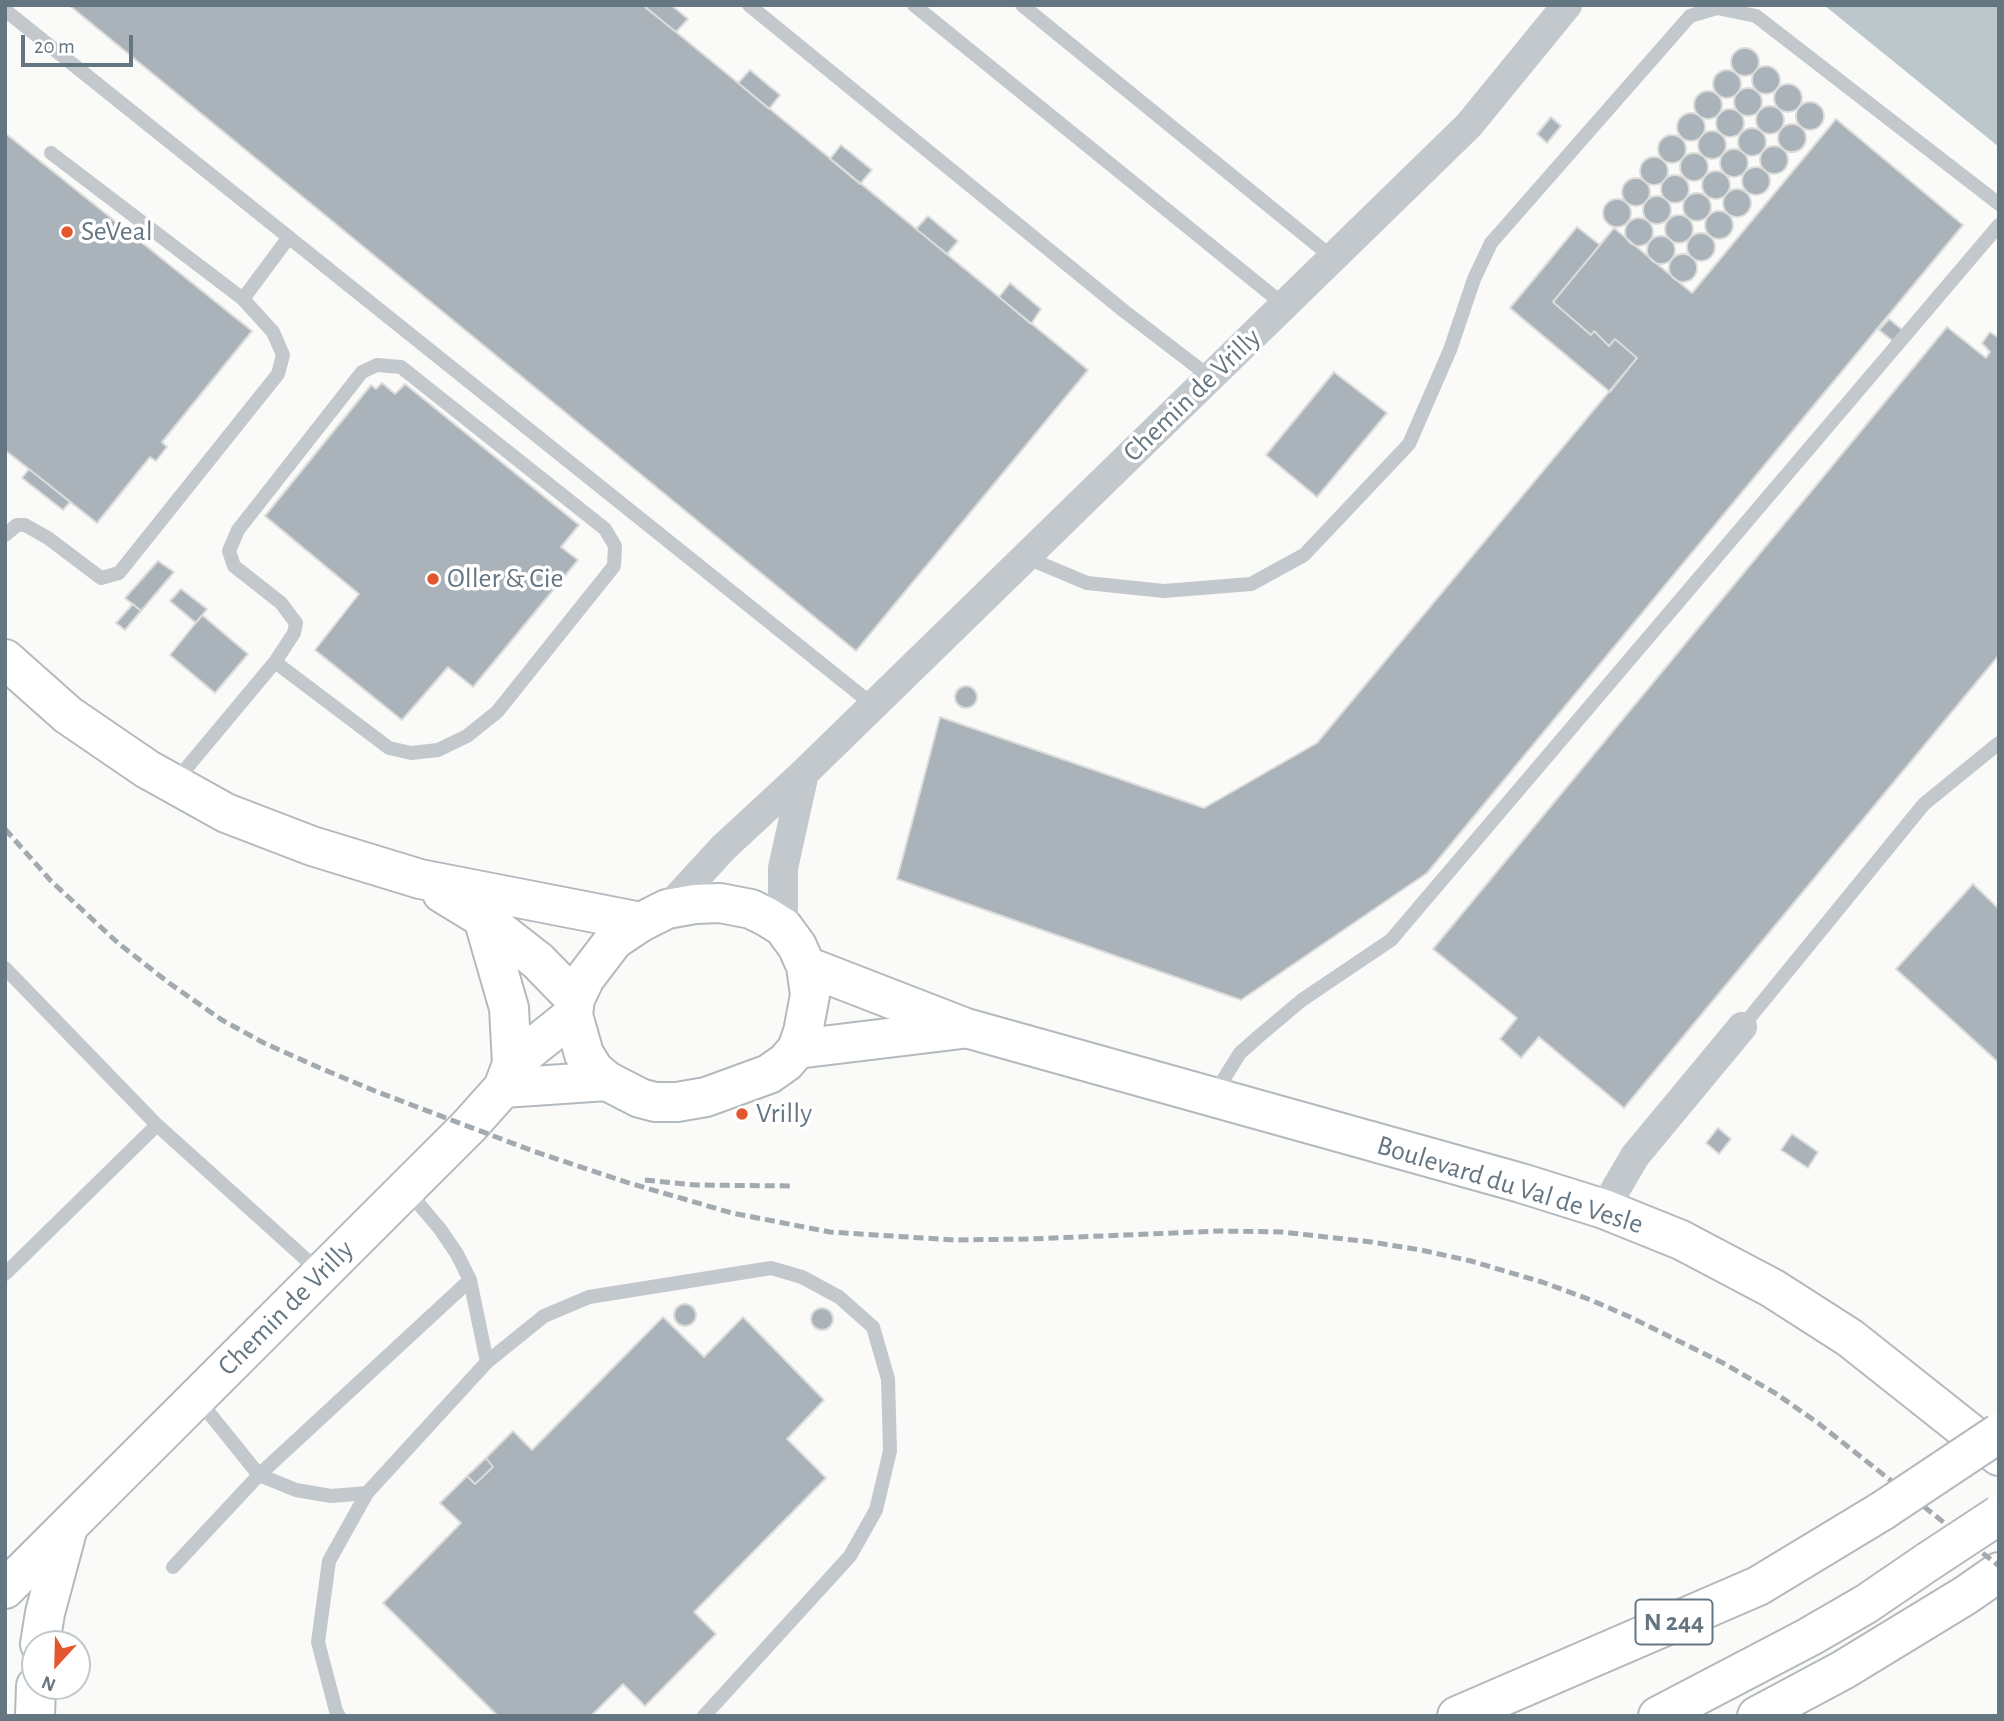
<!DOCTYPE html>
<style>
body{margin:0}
#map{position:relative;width:2004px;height:1721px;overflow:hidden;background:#fafaf8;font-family:"Alegreya Sans",sans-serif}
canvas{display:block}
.frame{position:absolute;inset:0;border:7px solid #657683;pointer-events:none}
.north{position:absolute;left:21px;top:1630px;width:70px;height:70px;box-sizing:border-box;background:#fff;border:2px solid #c1c8cd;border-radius:50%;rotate:202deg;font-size:19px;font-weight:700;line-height:28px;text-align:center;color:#657683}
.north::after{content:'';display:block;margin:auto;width:24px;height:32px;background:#e4572e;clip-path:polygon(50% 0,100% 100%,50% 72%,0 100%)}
.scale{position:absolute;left:21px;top:35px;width:112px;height:32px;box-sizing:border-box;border:4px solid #657683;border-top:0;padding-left:9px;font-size:21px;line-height:24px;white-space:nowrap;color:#657683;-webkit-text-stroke:5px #fff;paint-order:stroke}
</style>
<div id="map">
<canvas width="2004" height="1721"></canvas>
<div class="frame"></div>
<div class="north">N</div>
<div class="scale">20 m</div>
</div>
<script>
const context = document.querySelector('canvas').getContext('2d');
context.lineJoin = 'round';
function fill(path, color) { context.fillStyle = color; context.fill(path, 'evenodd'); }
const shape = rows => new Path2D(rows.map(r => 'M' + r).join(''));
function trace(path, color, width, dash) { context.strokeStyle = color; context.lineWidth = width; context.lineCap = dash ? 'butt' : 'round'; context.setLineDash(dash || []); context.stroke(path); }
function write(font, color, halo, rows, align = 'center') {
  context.font = font + ' "Alegreya Sans",sans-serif'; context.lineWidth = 7; context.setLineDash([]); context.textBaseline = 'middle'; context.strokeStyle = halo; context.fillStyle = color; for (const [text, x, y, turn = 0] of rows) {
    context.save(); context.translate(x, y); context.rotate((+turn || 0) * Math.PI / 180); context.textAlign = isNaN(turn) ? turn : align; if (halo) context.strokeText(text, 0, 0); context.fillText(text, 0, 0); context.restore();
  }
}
fill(shape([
 [1824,5,1999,5,1999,147]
]), '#bbc7cb');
const building = shape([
 [69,5,643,5,1088,370,856,651,69,5],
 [648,5,671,5,688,19,676,32,646,8,648,5],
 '1731 62a14 14 0 1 1 28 0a14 14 0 1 1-28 0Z',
 '1752 80a14 14 0 1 1 28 0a14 14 0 1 1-28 0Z',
 [750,70,780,95,769,109,738,83,750,70],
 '1713 84a14 14 0 1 1 28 0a14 14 0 1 1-28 0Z',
 '1774 98a14 14 0 1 1 28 0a14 14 0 1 1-28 0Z',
 '1734 102a14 14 0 1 1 28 0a14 14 0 1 1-28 0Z',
 '1694 105a14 14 0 1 1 28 0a14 14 0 1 1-28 0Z',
 '1796 116a14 14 0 1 1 28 0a14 14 0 1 1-28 0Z',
 '1756 120a14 14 0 1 1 28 0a14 14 0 1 1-28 0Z',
 '1716 123a14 14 0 1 1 28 0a14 14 0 1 1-28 0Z',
 '1677 127a14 14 0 1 1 28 0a14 14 0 1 1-28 0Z',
 [1551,117,1561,126,1547,143,1537,134,1551,117],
 [1836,119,1963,225,1427,873,1241,1000,897,879,940,717,1204,808,1317,743,1637,358,1615,339,1609,346,1594,331,1591,335,1553,302,1614,228,1692,293,1836,119],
 '1778 138a14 14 0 1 1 28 0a14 14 0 1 1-28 0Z',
 '1738 142a14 14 0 1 1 28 0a14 14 0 1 1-28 0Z',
 '1698 145a14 14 0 1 1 28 0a14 14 0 1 1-28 0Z',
 [5,133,252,331,162,442,167,447,156,461,150,457,97,523,5,450,5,133],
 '1658 149a14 14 0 1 1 28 0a14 14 0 1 1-28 0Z',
 [841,145,872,170,860,184,830,159,841,145],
 '1760 160a14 14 0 1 1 28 0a14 14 0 1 1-28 0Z',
 '1720 163a14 14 0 1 1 28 0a14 14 0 1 1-28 0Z',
 '1680 167a14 14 0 1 1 28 0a14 14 0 1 1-28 0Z',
 '1640 171a14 14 0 1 1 28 0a14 14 0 1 1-28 0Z',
 '1742 181a14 14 0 1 1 28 0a14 14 0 1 1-28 0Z',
 '1702 185a14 14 0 1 1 28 0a14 14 0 1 1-28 0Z',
 '1661 189a14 14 0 1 1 28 0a14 14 0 1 1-28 0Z',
 '1622 192a14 14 0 1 1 28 0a14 14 0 1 1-28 0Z',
 '1723 203a14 14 0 1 1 28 0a14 14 0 1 1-28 0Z',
 '1683 207a14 14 0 1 1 28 0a14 14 0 1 1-28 0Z',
 '1643 210a14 14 0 1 1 28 0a14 14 0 1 1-28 0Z',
 '1603 213a14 14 0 1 1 28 0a14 14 0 1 1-28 0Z',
 '1705 225a14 14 0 1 1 28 0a14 14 0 1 1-28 0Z',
 '1665 229a14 14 0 1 1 28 0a14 14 0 1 1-28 0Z',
 [928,216,958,241,947,254,916,229,928,216],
 '1625 232a14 14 0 1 1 28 0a14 14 0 1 1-28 0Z',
 [1577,227,1600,245,1553,302,1591,335,1594,331,1609,346,1615,339,1637,358,1610,392,1510,308,1577,227],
 '1687 247a14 14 0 1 1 28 0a14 14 0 1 1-28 0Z',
 '1647 250a14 14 0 1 1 28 0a14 14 0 1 1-28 0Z',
 '1669 268a14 14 0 1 1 28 0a14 14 0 1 1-28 0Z',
 [1010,283,1041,309,1031,324,999,297,1010,283],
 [1889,319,1905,332,1895,343,1879,330,1889,319],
 [1947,327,1986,358,1990,352,1982,343,1990,332,1999,338,1999,655,1624,1108,1539,1037,1521,1058,1500,1039,1517,1018,1433,949,1947,327],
 [1334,372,1387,413,1317,497,1266,455,1334,372],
 [382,383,395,394,405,384,579,525,561,547,578,560,473,687,448,667,402,720,315,650,359,594,265,516,371,385,376,389,382,383],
 [29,469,70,502,63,510,22,478,29,469],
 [158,561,174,572,141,611,125,598,158,561],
 [181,589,207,609,196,623,170,601,181,589],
 [133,604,141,611,125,630,116,623,133,604],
 [202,615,248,654,215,693,170,655,202,615],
 '955 697a11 11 0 1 1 22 0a11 11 0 1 1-22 0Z',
 [1973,884,1999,909,1999,1063,1896,969,1973,884],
 [1718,1128,1731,1139,1719,1154,1706,1143,1718,1128],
 [1792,1134,1818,1152,1808,1168,1781,1150,1792,1134],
 '674 1315a11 11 0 1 1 22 0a11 11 0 1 1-22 0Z',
 '811 1319a11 11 0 1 1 22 0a11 11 0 1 1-22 0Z',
 [663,1317,704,1357,743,1317,824,1400,787,1439,826,1478,694,1612,716,1634,645,1706,623,1684,591,1716,498,1716,383,1603,461,1523,440,1503,467,1476,475,1484,493,1467,486,1458,513,1431,532,1450,663,1317],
 [486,1458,493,1467,475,1484,467,1476,486,1458]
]);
fill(building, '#aab3b9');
trace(building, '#dcdcda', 2);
const secondary = shape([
 [5,659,68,715,147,769,226,813,312,846,420,879,641,922],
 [442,893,483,918,538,961,575,999],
 [720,903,751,909,767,917,783,927,797,946,806,966,810,995,803,1032,797,1049,786,1062,769,1074,706,1097,677,1102,655,1102,640,1098,607,1081,594,1070,584,1054,573,1015,575,999,585,978,614,940,641,922,667,909,695,904,720,903],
 [483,918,509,1008,512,1064],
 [806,966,966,1028,1521,1183,1604,1209,1681,1240,1772,1288,1850,1338,1999,1456],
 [797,1049,962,1029],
 [503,1088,607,1081],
 [5,1589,469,1126,503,1088,512,1064,573,1015],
 [40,1644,45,1613,68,1527],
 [35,1716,36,1686]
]);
const highway = shape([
 [1457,1716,1758,1586,1882,1511],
 [1658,1716,1809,1637,1866,1604,1929,1561],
 [1757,1716,1843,1670,1966,1595,1999,1572]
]);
trace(secondary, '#b3babf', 42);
trace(highway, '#b4b9bd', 42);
trace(shape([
 [749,5,1124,311,1210,377],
 [914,5,1284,305],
 [1022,5,1333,258],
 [5,10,873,705],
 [51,153,243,299],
 [5,535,17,525,25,525,48,538,101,578,119,573,278,374,283,355,273,332,243,299,289,237],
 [1025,557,1087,583,1164,591,1251,584,1304,555,1409,444,1450,350,1474,279,1491,243,1690,16,1717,8,1756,16,1999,204],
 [174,783,275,662,389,748,411,753,438,750,467,736,497,712,614,566,615,546,605,529,401,367,377,365,362,372,238,530,229,551,234,566,281,603,296,623,294,633,275,662],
 [5,968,157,1125,320,1272],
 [1742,1027,1924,804,1999,743],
 [1213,1096,1240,1053,1258,1037,1302,1000,1391,940,1999,225],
 [407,1190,440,1229,457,1254,470,1280,487,1362],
 [5,1274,157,1125],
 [197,1398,259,1475,470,1280],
 [173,1567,259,1475,296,1490,331,1496,367,1493],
 [339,1716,336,1711,318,1642,329,1561,367,1493,487,1362,544,1316,589,1297,771,1268,802,1277,839,1297,873,1327,888,1379,890,1451,876,1510,850,1556,704,1716]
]), '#c3c8cc', 14);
trace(shape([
 [667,909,724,847,804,773,1469,125,1567,5],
 [783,927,783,868,804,773],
 [1604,1209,1635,1156,1742,1027]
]), '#c3c8cc', 30);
trace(secondary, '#fff', 38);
trace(highway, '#fff', 38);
trace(shape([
 [5,829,51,881,118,943,169,983,222,1020,264,1043,320,1068,375,1091,533,1151,629,1183,732,1213,830,1232,954,1240,1029,1239,1220,1231,1282,1232,1371,1242,1421,1250,1471,1261,1542,1282,1591,1300,1630,1317,1723,1363,1775,1393,1818,1423,1999,1566],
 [645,1180,696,1185,794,1186]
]), '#a2aab0', 5, [10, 5]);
const highwayBridge = shape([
 [1882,1511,1999,1433],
 [1929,1561,1999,1515]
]);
trace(highwayBridge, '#b4b9bd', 42, []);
trace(highwayBridge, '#fff', 38);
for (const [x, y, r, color] of [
 [67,232,7,"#e4572e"],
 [433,579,7,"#e4572e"],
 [742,1114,7,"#e4572e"]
]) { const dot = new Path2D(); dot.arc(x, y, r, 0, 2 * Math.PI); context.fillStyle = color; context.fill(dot); trace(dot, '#fff', 2.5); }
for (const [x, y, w] of [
 [1674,1622,77]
]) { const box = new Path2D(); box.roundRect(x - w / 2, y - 22.5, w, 45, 5); context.fillStyle = '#fff'; context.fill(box); trace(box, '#657683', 2); }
write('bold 26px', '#657683', null, [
 ["N 244",1674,1622]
]);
write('28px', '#657683', '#fff', [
 ["SeVeal",81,232],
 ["Oller & Cie",447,579],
 ["Vrilly",756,1114]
], 'left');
write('28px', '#657683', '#fff', [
 ["Chemin de Vrilly",1192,395,-44],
 ["Boulevard du Val de Vesle",1510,1185,17],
 ["Chemin de Vrilly",286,1308,-45]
]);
</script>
